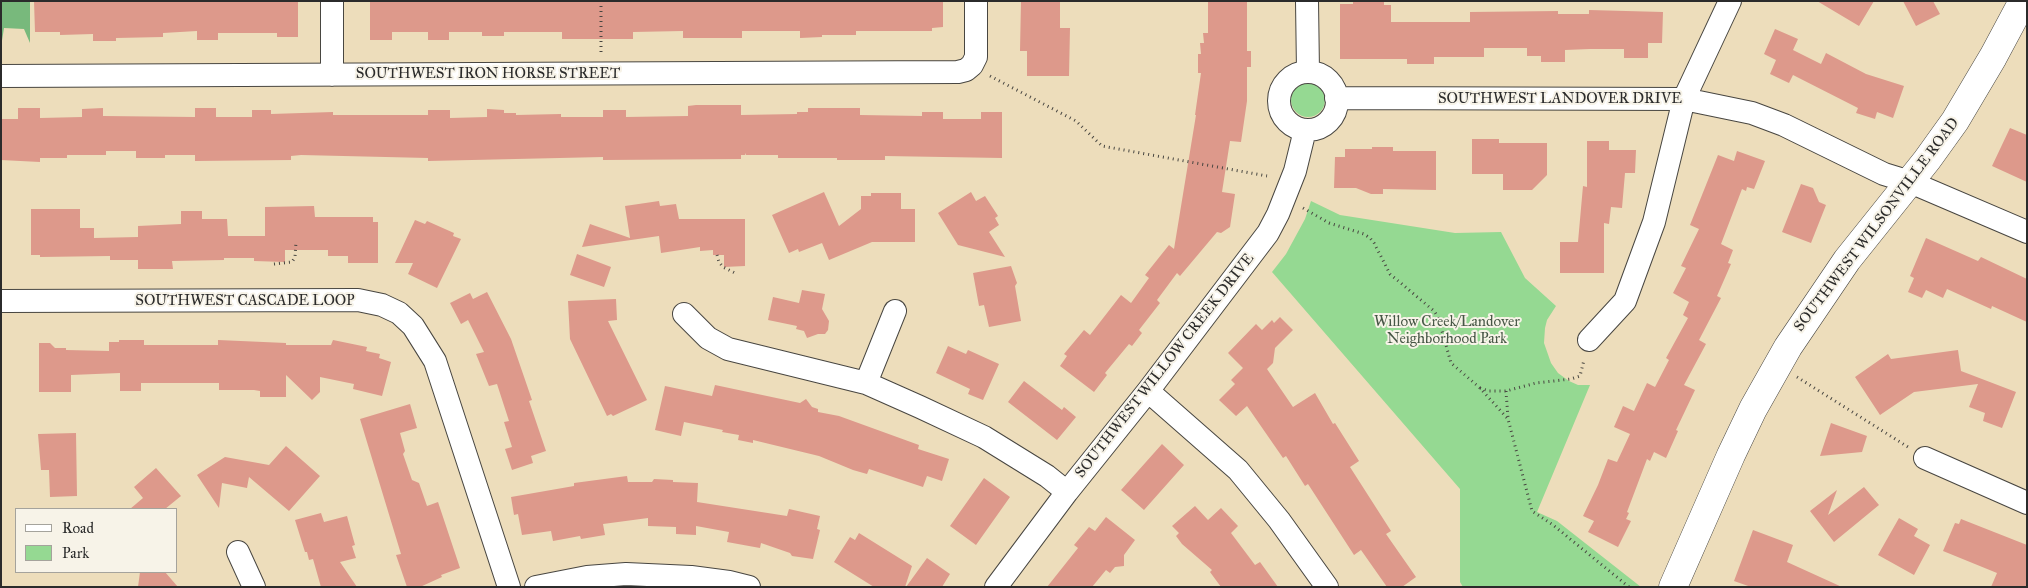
<!DOCTYPE html>
<style>
body{margin:0}
#map{position:relative;width:2028px;height:588px;overflow:hidden;background:#edddbb;font-family:"IM FELL Great Primer",serif}
canvas{display:block}
.frame{position:absolute;inset:0;border:2px solid #2b2b2b;pointer-events:none}
.legend{position:absolute;left:15px;top:508px;width:162px;height:65px;box-sizing:border-box;background:#f7f3e8;border:1px solid #a5a39c;margin:0;padding:6px 9px;list-style:none;font-size:15px;color:#2b2b2b}
.legend li{display:flex;align-items:center;gap:10px;height:25px}
.legend b{width:25px;border:1px solid #a5a39c}
</style>
<div id="map">
<canvas width="2028" height="588"></canvas>
<div class="frame"></div>
<ul class="legend">
<li><b style="height:6px;background:#fff"></b>Road</li>
<li><b style="height:14px;background:#95d992"></b>Park</li>
</ul>
</div>
<script>
const context = document.querySelector('canvas').getContext('2d');
context.lineJoin = 'round';
function fill(path, color) { context.fillStyle = color; context.fill(path, 'evenodd'); }
const shape = rows => new Path2D(rows.map(r => 'M' + r).join(''));
function trace(path, color, width, dash) { context.strokeStyle = color; context.lineWidth = width; context.lineCap = dash ? 'butt' : 'round'; context.setLineDash(dash || []); context.stroke(path); }
function write(font, color, halo, rows, align = 'center') {
  context.font = font + ' "IM FELL Great Primer",serif'; context.lineWidth = 4; context.setLineDash([]); context.textBaseline = 'middle'; context.strokeStyle = halo; context.fillStyle = color; for (const [text, x, y, turn = 0] of rows) {
    context.save(); context.translate(x, y); context.rotate((+turn || 0) * Math.PI / 180); context.textAlign = isNaN(turn) ? turn : align; if (halo) context.strokeText(text, 0, 0); context.fillText(text, 0, 0); context.restore();
  }
}
fill(shape([
 '1291 100a17 17 0 1 1 34 0a17 17 0 1 1-34 0Z',
 [1311,201,1340,215,1455,233,1501,232,1525,278,1556,306,1547,320,1545,328,1544,343,1551,363,1558,373,1569,381,1578,385,1590,385,1537,512,1557,521,1641,587,1463,587,1460,582,1460,489,1272,272,1286,254,1305,219]
]), '#95d992');
fill(shape([
 [1,1,30,1,30,43,24,29,4,28,1,47]
]), '#78b97c');
fill(shape([
 [34,1,298,1,298,37,277,37,277,33,218,33,218,40,197,40,197,31,163,33,163,37,116,38,116,41,93,41,93,34,60,35,60,32,35,32],
 [370,1,943,1,943,27,932,28,932,31,856,31,856,35,822,35,822,37,800,38,800,31,742,31,742,38,683,38,683,31,633,32,633,39,562,39,562,32,504,32,504,36,482,36,482,32,449,32,449,40,428,40,428,32,392,32,392,40,370,40],
 [1021,1,1060,1,1060,28,1070,28,1069,76,1027,76,1027,51,1020,51],
 [1208,1,1247,1,1247,51,1251,51,1251,67,1247,67,1247,101,1241,142,1230,141,1222,192,1235,194,1230,227,1221,233,1217,232,1180,276,1177,273,1157,300,1160,303,1139,330,1142,333,1132,346,1129,344,1105,373,1107,375,1094,392,1060,366,1067,356,1064,354,1084,330,1090,335,1121,295,1131,303,1149,278,1145,275,1169,245,1174,249,1196,115,1195,115,1201,73,1198,73,1198,54,1201,54,1200,43,1204,43,1203,33,1208,33],
 [1353,1,1384,1,1384,5,1391,5,1391,22,1470,22,1470,12,1558,11,1558,14,1589,14,1589,10,1663,12,1662,43,1648,43,1648,58,1624,58,1624,49,1590,49,1565,50,1565,62,1541,62,1541,56,1527,56,1527,48,1484,48,1484,57,1434,57,1434,64,1407,64,1407,59,1340,59,1340,4,1353,4],
 [1817,1,1874,1,1859,26],
 [1903,1,1933,1,1940,14,1916,26],
 [1775,29,1798,39,1793,50,1821,64,1826,53,1866,74,1904,86,1893,118,1877,112,1875,119,1856,113,1858,108,1793,75,1789,83,1770,74,1776,60,1764,54],
 [696,105,741,105,741,115,797,114,797,112,808,112,808,108,860,108,860,115,922,116,922,112,943,112,943,119,981,119,981,112,1002,112,1002,158,885,156,885,160,837,160,837,158,778,158,778,155,746,155,745,153,745,155,741,155,741,159,603,160,603,157,428,161,428,158,301,155,291,156,291,160,195,161,195,155,165,155,165,158,136,158,136,151,106,151,106,155,67,155,67,158,40,158,40,162,1,160,1,119,18,119,18,108,40,108,40,118,82,117,82,109,103,108,103,116,195,117,195,108,216,108,216,117,252,117,252,110,271,110,271,114,333,112,333,115,428,115,428,110,450,110,450,118,487,117,487,109,504,110,504,113,516,113,516,115,561,114,561,117,603,117,603,110,626,110,626,117,688,116,688,106],
 [2010,128,2027,135,2027,182,1992,166],
 [1472,139,1499,139,1499,143,1547,143,1547,175,1532,190,1503,190,1503,174,1472,174],
 [1587,141,1609,141,1609,150,1636,150,1635,173,1625,173,1622,208,1611,207,1609,224,1604,223,1604,273,1560,273,1560,242,1578,242,1583,186,1587,187],
 [1372,147,1393,147,1393,151,1436,151,1436,190,1383,189,1383,194,1371,194,1356,188,1334,188,1335,157,1345,157,1345,149,1372,149],
 [1737,151,1765,161,1754,189,1747,187,1746,191,1742,189,1721,244,1733,250,1728,263,1731,264,1717,296,1721,298,1699,340,1706,344,1684,385,1695,390,1676,430,1678,431,1666,458,1654,452,1650,461,1647,459,1627,512,1629,513,1626,519,1631,521,1618,547,1588,532,1594,521,1583,516,1598,485,1608,459,1617,462,1630,434,1614,427,1623,406,1634,411,1647,383,1655,387,1669,360,1666,358,1688,318,1683,315,1689,302,1673,293,1686,268,1681,266,1699,229,1690,225,1718,155,1734,161],
 [1801,184,1813,188,1819,202,1826,205,1811,243,1782,232],
 [824,192,839,226,861,209,861,196,871,196,871,193,901,193,901,209,915,209,915,242,872,242,829,260,822,243,799,252,798,249,789,253,772,215],
 [971,192,976,201,985,196,998,216,995,218,999,225,989,232,1005,257,958,245,938,213],
 [659,201,660,206,676,204,679,219,745,219,745,266,724,267,724,255,713,255,713,250,700,251,700,247,661,253,659,236,582,247,590,224,630,238,625,206],
 [314,206,315,217,373,217,373,222,378,222,378,263,348,263,348,256,328,256,328,250,285,250,285,262,254,261,254,258,224,258,224,260,172,261,173,269,138,269,138,260,110,260,110,256,40,257,40,255,31,255,31,209,80,209,80,228,94,228,94,238,138,237,138,226,181,224,181,211,202,211,202,219,227,219,228,236,265,236,265,207],
 [415,220,425,224,427,221,454,233,453,236,461,239,437,288,408,274,413,263,395,263],
 [1926,238,1978,261,1981,257,2027,279,2027,322,1992,306,1991,309,1947,289,1943,298,1926,290,1922,298,1908,292,1914,278,1910,276],
 [577,254,611,267,604,287,570,275],
 [1011,266,1017,283,1015,286,1021,321,989,327,984,305,979,306,973,273],
 [802,290,825,294,822,309,829,321,828,330,825,334,818,334,807,338,804,331,796,329,797,326,768,320,773,297,799,303],
 [487,292,511,339,532,400,529,401,546,451,531,456,533,463,512,470,505,449,512,447,504,422,509,421,497,384,489,386,476,354,484,352,468,320,461,324,450,303,470,293,473,299],
 [616,299,617,320,608,321,647,400,613,416,611,414,607,416,570,339,568,301],
 [1280,317,1293,330,1275,348,1273,363,1267,369,1293,407,1315,393,1333,424,1335,423,1359,461,1350,467,1391,531,1386,534,1416,577,1402,587,1387,587,1361,550,1354,555,1308,484,1305,486,1286,456,1283,458,1247,406,1236,416,1219,400,1235,384,1231,380,1243,368,1228,353,1256,324,1262,330,1272,320,1274,323],
 [119,340,144,340,144,345,218,345,218,340,286,343,286,345,331,345,333,340,367,347,366,351,380,354,379,358,391,362,382,396,353,389,354,384,320,377,320,392,312,400,286,375,286,397,260,397,260,391,254,390,219,390,219,383,141,383,141,391,120,391,120,373,71,375,71,392,39,392,39,343,50,343,55,348,66,348,66,350,109,351,109,342,119,342],
 [948,346,966,354,968,350,999,364,983,400,968,394,970,389,936,373],
 [1958,350,1961,371,2016,392,2002,428,1983,421,1985,413,1969,407,1978,384,1914,392,1880,415,1855,377,1888,354,1891,359],
 [1024,381,1062,410,1064,407,1076,417,1057,440,1008,402],
 [715,385,800,403,806,399,812,407,818,409,818,412,839,416,919,445,918,449,949,459,942,481,927,476,923,487,869,469,867,474,853,470,819,456,753,440,753,443,738,440,739,435,722,432,723,430,684,422,681,436,655,430,665,386,712,396],
 [410,404,417,428,400,433,405,451,403,454,412,480,419,483,427,506,438,502,460,568,441,575,442,577,420,587,407,587,396,555,401,554,360,419],
 [1831,423,1867,436,1862,452,1820,456],
 [76,433,77,496,50,497,49,470,41,470,38,434],
 [1162,444,1184,465,1144,510,1121,490],
 [286,446,320,476,289,511,249,477,247,488,222,483,219,508,197,475,225,457,269,465],
 [156,468,181,496,165,509,130,509,143,498,134,487],
 [627,476,628,482,652,482,654,479,673,480,673,482,698,483,697,502,787,516,789,509,820,516,817,529,820,530,813,559,792,556,790,553,761,543,760,548,727,542,729,532,696,526,696,535,676,534,676,527,648,526,648,518,603,524,605,535,581,539,580,536,553,541,551,531,522,535,518,514,514,515,511,497,574,486,574,483],
 [984,478,1010,497,976,545,950,526],
 [1864,487,1879,505,1834,542,1810,511,1837,490,1828,515],
 [1195,506,1208,520,1221,508,1238,526,1231,533,1255,565,1260,562,1278,587,1221,587,1210,572,1212,570,1182,544,1176,536,1179,533,1172,526],
 [321,513,324,522,347,516,355,545,352,546,356,558,340,562,357,587,321,587,313,559,309,560,307,552,305,552,295,520],
 [1106,517,1135,540,1124,555,1124,566,1115,567,1110,573,1106,570,1092,587,1047,587,1078,548,1074,545,1089,527,1095,531],
 [1899,518,1918,529,1914,536,1930,545,1914,575,1878,555],
 [1961,519,2027,545,2027,587,1991,587,1997,573,1943,551,1955,523,1959,524],
 [1753,530,1793,545,1787,562,1842,587,1751,587,1734,581],
 [859,533,912,566,905,587,874,587,834,562,850,537,855,540],
 [927,558,950,574,942,587,906,587],
 [140,572,165,572,178,587,138,587]
]), '#dd998b');
const street = shape([
 [332,1,332,75],
 [1307,1,1308,72],
 '1279 101a29 29 0 1 1 58 0a29 29 0 1 1-58 0Z',
 [1,76,958,72,966,70,972,65,976,57,976,1],
 [1336,98,1684,99,1752,113,1784,125,1884,174,1910,182,2027,232],
 [1,301,358,300,382,305,399,313,413,326,435,361,509,587],
 [684,314,708,338,728,349,866,383,920,407,984,437,1047,476,1067,492],
 [1589,340,1625,301,1654,222,1684,99,1730,1],
 [866,383,895,311],
 [1148,391,1238,470,1279,520,1327,587],
 [1925,458,2027,503],
 [238,552,254,587],
 [536,587,587,577,626,574,691,577,729,582,749,587],
 [996,587,1067,492,1148,391,1268,233,1278,214,1295,171,1305,130]
]);
const primary = shape([
 [1673,587,1731,455,1753,409,1788,347,1847,260,1927,160,1955,121,1993,57,2023,1]
]);
trace(street, '#484641', 24);
trace(primary, '#484641', 29);
trace(shape([
 [601,1,601,52],
 [990,76,1076,121,1102,146,1267,176],
 [1303,208,1329,223,1364,234,1370,238,1374,243,1390,274,1434,311,1438,317,1451,363,1480,388,1508,419,1532,511,1553,525,1629,587],
 [717,255,719,262,723,267,735,273],
 [274,264,292,262,295,257,296,242],
 [1797,377,1908,447],
 [1480,388,1489,391,1506,391,1536,383,1571,379,1580,376,1584,360],
 [1506,391,1508,418]
]), '#484641', 3, [1, 4]);
trace(street, '#fff', 22);
trace(primary, '#fff', 28);
write('15px', '#2b2b2b', '#f7f3e8', [
 ["SOUTHWEST IRON HORSE STREET",488,74],
 ["SOUTHWEST LANDOVER DRIVE",1560,99],
 ["SOUTHWEST WILSONVILLE ROAD",1877,225,-53],
 ["SOUTHWEST CASCADE LOOP",245,301],
 ["SOUTHWEST WILLOW CREEK DRIVE",1165,366,-52]
]);
write('15px', '#465645', '#f7f3e8', [
 ["Willow Creek/Landover",1447,322],
 ["Neighborhood Park",1447,339]
]);
</script>
